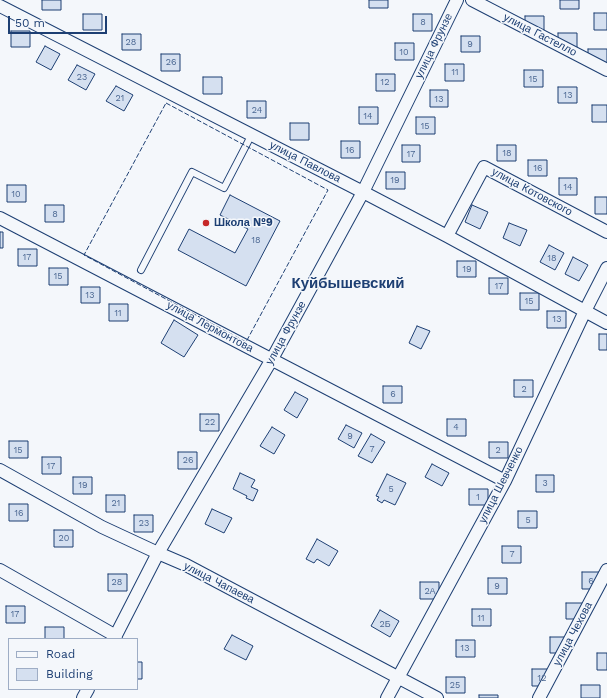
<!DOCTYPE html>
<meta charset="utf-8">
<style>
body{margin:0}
#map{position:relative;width:607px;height:698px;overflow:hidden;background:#f4f7fb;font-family:"Work Sans",sans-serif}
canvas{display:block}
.legend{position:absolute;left:8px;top:638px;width:130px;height:52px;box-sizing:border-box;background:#f4f7fb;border:1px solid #9eadc5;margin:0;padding:5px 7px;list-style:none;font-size:12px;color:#1d3f73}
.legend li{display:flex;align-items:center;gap:8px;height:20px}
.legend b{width:20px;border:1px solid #9eadc5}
.scale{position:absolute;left:8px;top:16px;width:99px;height:18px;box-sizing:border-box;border:2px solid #1d3f73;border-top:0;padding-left:5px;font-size:12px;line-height:14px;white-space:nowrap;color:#1d3f73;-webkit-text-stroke:3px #f4f7fb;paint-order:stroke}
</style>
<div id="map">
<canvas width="607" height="698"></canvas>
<ul class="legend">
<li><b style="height:5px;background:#f4f7fb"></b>Road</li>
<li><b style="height:11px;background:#d5e0f0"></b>Building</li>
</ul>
<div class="scale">50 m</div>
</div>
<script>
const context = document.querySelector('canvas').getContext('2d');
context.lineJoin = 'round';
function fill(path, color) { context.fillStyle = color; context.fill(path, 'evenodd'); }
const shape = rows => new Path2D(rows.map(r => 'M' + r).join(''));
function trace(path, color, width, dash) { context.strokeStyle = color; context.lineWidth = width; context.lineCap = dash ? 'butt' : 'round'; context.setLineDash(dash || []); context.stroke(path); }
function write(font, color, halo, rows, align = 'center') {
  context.font = font + ' "Work Sans",sans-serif'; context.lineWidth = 3; context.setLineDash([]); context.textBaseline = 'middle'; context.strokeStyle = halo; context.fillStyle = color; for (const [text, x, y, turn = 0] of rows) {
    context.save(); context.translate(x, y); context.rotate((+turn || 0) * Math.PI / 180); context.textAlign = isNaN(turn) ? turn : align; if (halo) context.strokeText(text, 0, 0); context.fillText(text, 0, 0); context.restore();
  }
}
const building = shape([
 [42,0,61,0,61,10,42,10,42,0],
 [369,0,388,0,388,8,369,8,369,0],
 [560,0,579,0,579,9,560,9,560,0],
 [594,13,607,13,607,30,594,30,594,13],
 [83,14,102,14,102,30,83,30,83,14],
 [413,14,432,14,432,31,413,31,413,14],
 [525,16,544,16,544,33,525,33,525,16],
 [11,31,30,31,30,47,11,47,11,31],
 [558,33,577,33,577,50,558,50,558,33],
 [122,34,141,34,141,50,122,50,122,34],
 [461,36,480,36,480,52,461,52,461,36],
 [395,43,414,43,414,60,395,60,395,43],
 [45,46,60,54,51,70,36,62,45,46],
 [588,49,607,49,607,66,588,66,588,49],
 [161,54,180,54,180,71,161,71,161,54],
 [445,64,464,64,464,81,445,81,445,64],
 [77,65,95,74,86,90,68,80,77,65],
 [524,70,543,70,543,87,524,87,524,70],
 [376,74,395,74,395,91,376,91,376,74],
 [203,77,222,77,222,94,203,94,203,77],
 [116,86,133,95,124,111,106,101,116,86],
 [558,87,577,87,577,103,558,103,558,87],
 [430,90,448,90,448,107,430,107,430,90],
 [247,101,266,101,266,118,247,118,247,101],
 [592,105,607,105,607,122,592,122,592,105],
 [359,107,378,107,378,124,359,124,359,107],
 [416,117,435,117,435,134,416,134,416,117],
 [290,123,309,123,309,140,290,140,290,123],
 [341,141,360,141,360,158,341,158,341,141],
 [402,145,420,145,420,162,402,162,402,145],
 [497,145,516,145,516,161,497,161,497,145],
 [528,160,547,160,547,176,528,176,528,160],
 [386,172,405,172,405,189,386,189,386,172],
 [559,178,577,178,577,195,559,195,559,178],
 [7,185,26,185,26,202,7,202,7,185],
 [230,195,280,221,246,286,178,250,189,229,235,253,248,229,220,215,230,195],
 [595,197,607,197,607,214,595,214,595,197],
 [45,205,64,205,64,222,45,222,45,205],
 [472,205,488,212,480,229,465,222,472,205],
 [509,223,527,230,520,246,503,238,509,223],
 [0,232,3,232,3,248,0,248,0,232],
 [549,245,564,253,555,270,540,262,549,245],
 [18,249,37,249,37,266,18,266,18,249],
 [573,257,588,265,579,281,565,274,573,257],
 [457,261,476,261,476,277,457,277,457,261],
 [49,268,68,268,68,285,49,285,49,268],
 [489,278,508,278,508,294,489,294,489,278],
 [81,287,100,287,100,303,81,303,81,287],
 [520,293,539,293,539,310,520,310,520,293],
 [109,304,128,304,128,321,109,321,109,304],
 [547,311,566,311,566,328,547,328,547,311],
 [174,320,198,335,184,357,161,343,174,320],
 [417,326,430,331,421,349,409,343,417,326],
 [599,334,607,334,607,350,599,350,599,334],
 [514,380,533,380,533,397,514,397,514,380],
 [383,386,402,386,402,403,383,403,383,386],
 [295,392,308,399,297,418,284,410,295,392],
 [200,414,219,414,219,431,200,431,200,414],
 [447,419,466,419,466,436,447,436,447,419],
 [346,425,362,433,354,448,338,439,346,425],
 [272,427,285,435,274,454,260,446,272,427],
 [371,434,385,442,372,463,358,456,371,434],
 [9,441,28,441,28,458,9,458,9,441],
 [489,442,508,442,508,458,489,458,489,442],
 [178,452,197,452,197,469,178,469,178,452],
 [42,457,61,457,61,474,42,474,42,457],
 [432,464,449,473,442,486,425,477,432,464],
 [240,473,255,480,251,487,258,490,253,501,246,498,247,496,233,489,240,473],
 [387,474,406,483,395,505,384,500,382,503,377,500,379,497,376,496,387,474],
 [536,475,554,475,554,492,536,492,536,475],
 [73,477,92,477,92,494,73,494,73,477],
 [469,489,488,489,488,505,469,505,469,489],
 [106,495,125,495,125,512,106,512,106,495],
 [9,504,28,504,28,521,9,521,9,504],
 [212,509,232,518,224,533,205,524,212,509],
 [518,511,537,511,537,528,518,528,518,511],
 [134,515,153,515,153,532,134,532,134,515],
 [54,530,73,530,73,547,54,547,54,530],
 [317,539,338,551,329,566,317,559,314,563,306,559,317,539],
 [502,546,521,546,521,563,502,563,502,546],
 [582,572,600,572,600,589,582,589,582,572],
 [108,574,127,574,127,591,108,591,108,574],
 [488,578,507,578,507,594,488,594,488,578],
 [420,582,439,582,439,599,420,599,420,582],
 [566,603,585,603,585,619,566,619,566,603],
 [6,606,25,606,25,623,6,623,6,606],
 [472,609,491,609,491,626,472,626,472,609],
 [380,610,399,621,390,637,371,626,380,610],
 [45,627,64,627,64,639,45,639,45,627],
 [232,635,253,646,246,660,224,649,232,635],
 [550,637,569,637,569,653,550,653,550,637],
 [456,640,475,640,475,657,456,657,456,640],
 [597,653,607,653,607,670,597,670,597,653],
 [137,662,142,662,142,679,137,679,137,662],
 [532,669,551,669,551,686,532,686,532,669],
 [446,677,465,677,465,693,446,693,446,677],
 [581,685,600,685,600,698,581,698,581,685],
 [479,695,498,695,498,698,479,698,479,695]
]);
fill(building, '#d5e0f0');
trace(building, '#1d3f73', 1);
const lane = shape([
 [141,270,192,172,224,188,252,134]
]);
const street = shape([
 [472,0,607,70],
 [0,6,363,192,447,236,607,323],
 [0,218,505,481],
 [447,236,484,167,607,232],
 [0,470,102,527,158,553,186,565,437,698],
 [0,570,116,636],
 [114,639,158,553,272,359,363,192,457,0],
 [83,698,88,689],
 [387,698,505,481,585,311,607,268],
 [539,698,607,570]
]);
trace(lane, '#1d3f73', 8);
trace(street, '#1d3f73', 14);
trace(lane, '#f4f7fb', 6);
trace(street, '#f4f7fb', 12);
trace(shape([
 [166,103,328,190,246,342,84,255,166,103]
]), '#1d3f73', 1, [5, 2]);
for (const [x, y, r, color] of [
 [206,223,4,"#c62828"]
]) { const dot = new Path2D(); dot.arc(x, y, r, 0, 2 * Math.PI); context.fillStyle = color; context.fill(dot); trace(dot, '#f4f7fb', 1.5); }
write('9px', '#4b6792', null, [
 ["8",423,22],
 ["28",131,42],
 ["9",470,44],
 ["10",404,52],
 ["26",171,62],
 ["11",455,72],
 ["23",82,77],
 ["15",533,79],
 ["12",385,82],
 ["13",568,95],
 ["21",120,98],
 ["13",439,99],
 ["24",257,110],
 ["14",368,116],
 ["15",425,126],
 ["16",350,150],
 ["18",507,153],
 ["17",411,154],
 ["16",538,168],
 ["19",395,180],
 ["14",568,187],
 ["10",16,194],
 ["8",55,214],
 ["18",256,240],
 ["17",27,257],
 ["18",552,258],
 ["19",467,269],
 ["15",58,276],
 ["17",499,286],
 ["13",90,295],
 ["15",529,301],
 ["11",118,313],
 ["13",557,319],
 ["2",524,389],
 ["6",393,394],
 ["22",210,422],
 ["4",456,427],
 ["9",350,436],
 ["7",372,449],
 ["15",18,450],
 ["2",498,450],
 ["26",188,460],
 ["17",51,466],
 ["3",545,483],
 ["19",83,485],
 ["5",391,489],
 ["1",478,497],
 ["21",116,503],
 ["16",19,513],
 ["5",528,520],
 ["23",144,523],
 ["20",64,538],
 ["7",512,554],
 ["6",591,581],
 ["28",117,582],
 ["9",497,586],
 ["2А",430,591],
 ["17",15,614],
 ["11",481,618],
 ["2Б",385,624],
 ["13",465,648],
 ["12",542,678],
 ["25",455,685]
]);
write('11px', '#1d3f73', '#f4f7fb', [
 ["улица Гастелло",540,35,27],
 ["улица Фрунзе",434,46,-64],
 ["улица Павлова",305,162,27],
 ["улица Котовского",532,192,28],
 ["улица Лермонтова",210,327,28],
 ["улица Фрунзе",286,333,-61],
 ["улица Шевченко",501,485,-63],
 ["улица Чапаева",219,583,27],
 ["улица Чехова",573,634,-62]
]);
write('bold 11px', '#1d3f73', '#f4f7fb', [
 ["Школа №9",214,223]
], 'left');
write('bold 15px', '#1d3f73', '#f4f7fb', [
 ["Куйбышевский",348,284]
]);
</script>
